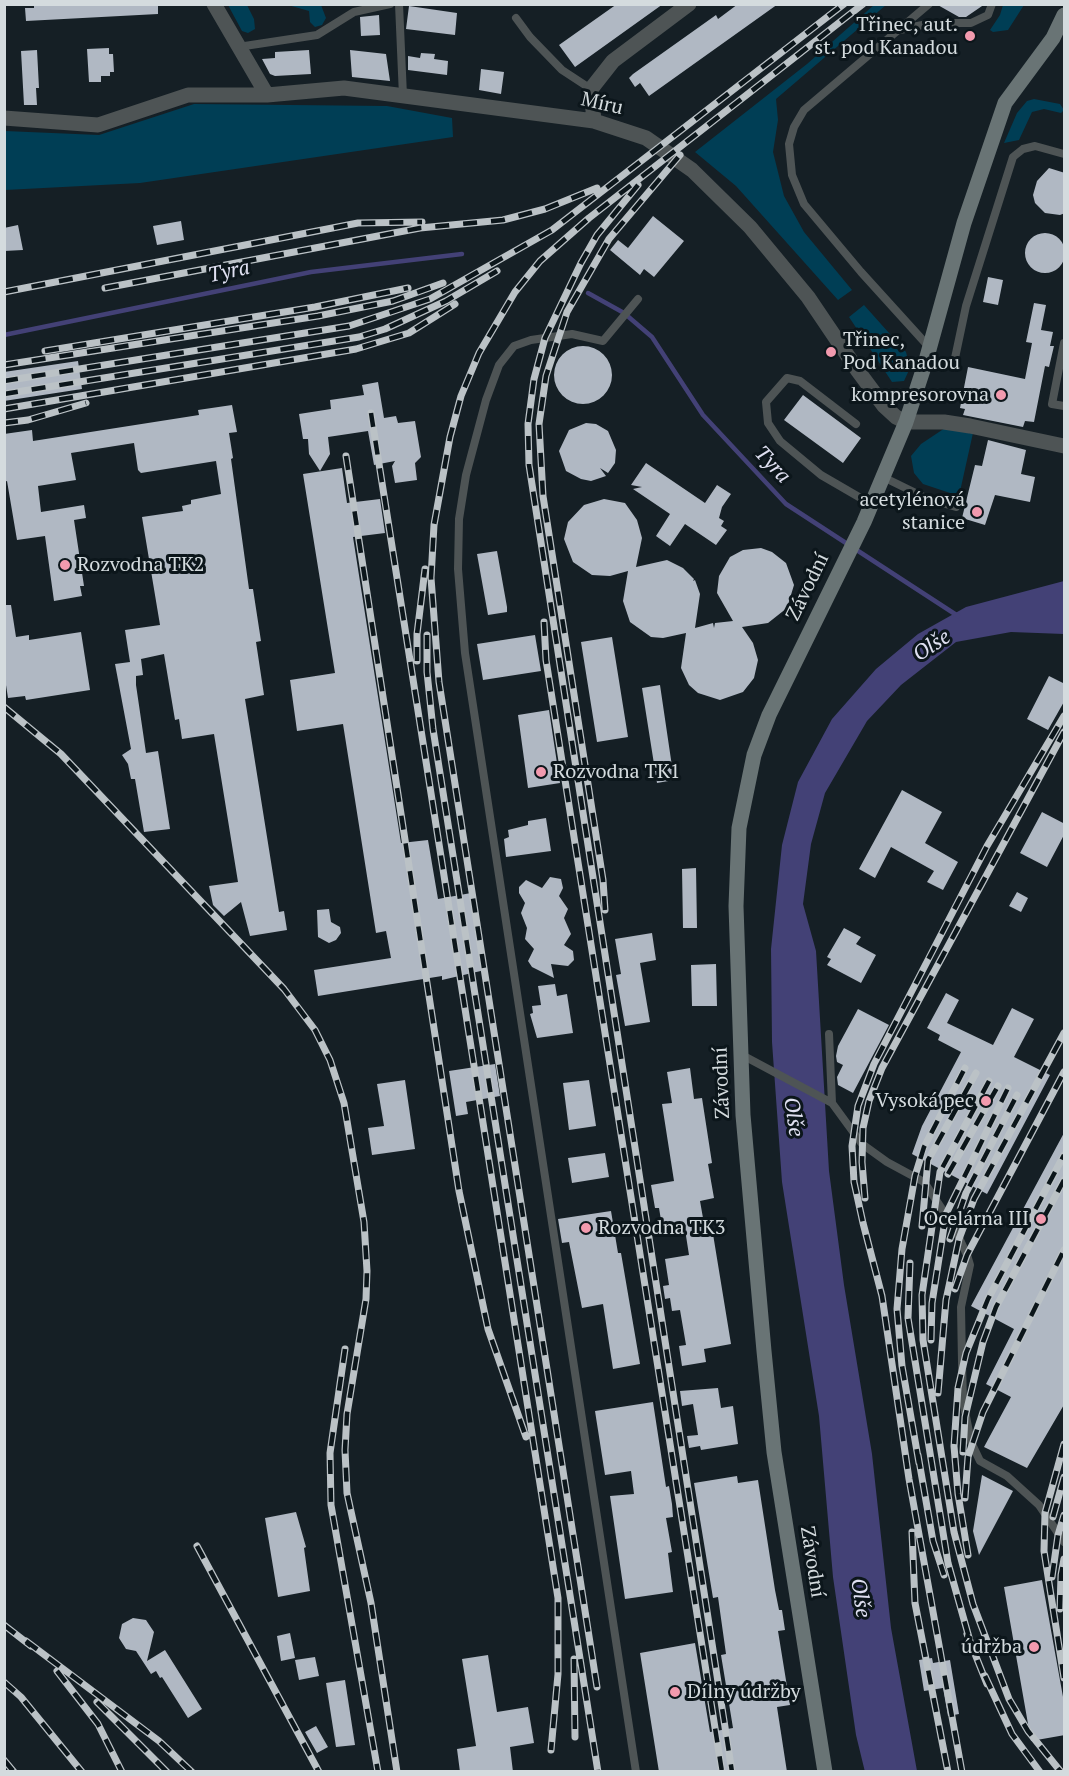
<!DOCTYPE html>
<meta charset="utf-8">
<style>
body{margin:0}
#map{position:relative;width:1069px;height:1776px;overflow:hidden;background:#151f25;font-family:"PT Serif",serif}
canvas{display:block}
.frame{position:absolute;inset:0;border:6px solid #d4dbde;pointer-events:none}
</style>
<div id="map">
<canvas width="1069" height="1776"></canvas>
<div class="frame"></div>
</div>
<script>
const context = document.querySelector('canvas').getContext('2d');
context.lineJoin = 'round';
function fill(path, color) { context.fillStyle = color; context.fill(path, 'evenodd'); }
const shape = rows => new Path2D(rows.map(r => 'M' + r).join(''));
function trace(path, color, width, dash) { context.strokeStyle = color; context.lineWidth = width; context.lineCap = dash ? 'butt' : 'round'; context.setLineDash(dash || []); context.stroke(path); }
function write(font, color, halo, rows, align = 'center') {
  context.font = font + ' "PT Serif",serif'; context.lineWidth = 6; context.setLineDash([]); context.textBaseline = 'middle'; context.strokeStyle = halo; context.fillStyle = color; for (const [text, x, y, turn = 0] of rows) {
    context.save(); context.translate(x, y); context.rotate((+turn || 0) * Math.PI / 180); context.textAlign = isNaN(turn) ? turn : align; if (halo) context.strokeText(text, 0, 0); context.fillText(text, 0, 0); context.restore();
  }
}
fill(shape([
 [228,5,247,5,254,19,255,29,248,33,242,31],
 [288,5,321,5,326,18,322,25,315,27,310,22,309,11],
 [874,5,886,5,776,99,778,120,773,152,784,196,804,232,852,290,838,300,736,186,695,152,807,64],
 [1003,5,1024,5,1008,30,993,32,990,30,1000,15],
 [1034,99,1060,104,1064,110,1061,113,1044,109,1032,112,1019,140,1004,143,1017,113,1027,101],
 [194,104,387,106,452,118,453,137,140,183,5,190,5,131,99,135],
 [864,305,906,352,910,368,904,381,892,382,849,317],
 [945,428,973,433,959,496,923,484,914,473,911,456,921,444]
]), '#003e55');
fill(shape([
 [1064,581,1064,634,1011,632,956,642,901,685,867,721,825,793,811,844,803,904,816,951,829,1171,844,1285,872,1454,891,1628,917,1771,865,1772,856,1735,833,1577,819,1416,782,1182,772,1042,771,949,782,845,798,782,832,719,876,669,918,634,966,607]
]), '#434176');
trace(shape([
 [588,293,624,313,652,337,703,415,786,504,958,616],
 [4,335,311,272,462,254]
]), '#434176', 4.5);
fill(shape([
 [34,4,158,4,158,14,26,21,25,8,34,8],
 [617,4,663,4,575,67,559,45],
 [738,4,778,4,649,96,640,83,635,87,629,78,633,74,716,15,718,19],
 [936,4,985,4,966,17,959,17],
 [409,6,457,13,455,35,406,29],
 [379,15,380,35,361,36,360,17],
 [109,48,109,54,113,54,114,72,110,72,110,76,101,76,101,82,89,82,87,49],
 [37,50,39,88,36,88,37,105,24,105,21,51],
 [309,50,311,74,275,76,270,74,262,59,275,58,275,52],
 [350,50,386,54,390,81,352,77],
 [421,53,435,54,434,59,448,61,447,75,408,70,408,56,420,58],
 [481,69,504,72,501,94,479,90],
 [1049,168,1065,173,1065,213,1060,215,1045,213,1035,203,1033,195,1037,181],
 [653,216,684,241,654,277,644,269,640,275,610,250,618,240,628,248],
 [181,221,184,240,157,245,153,226],
 [18,225,23,250,4,251,4,228],
 '1025 253a20 20 0 1 1 40 0a20 20 0 1 1-40 0Z',
 [988,277,1003,280,998,305,983,302],
 [1034,303,1046,305,1041,330,1053,332,1050,346,1054,346,1049,367,1045,366,1034,422,1025,421,1023,427,963,415,965,409,960,408,968,367,1025,379,1032,343,1026,342],
 '554 375a29 29 0 1 1 58 0a29 29 0 1 1-58 0Z',
 [78,361,82,389,4,401,4,372],
 [378,382,384,418,396,416,398,423,415,421,421,457,415,463,417,480,395,483,392,466,395,461,374,465,368,431,328,437,330,454,320,471,309,454,308,439,303,439,299,414,331,409,330,400,364,395,362,385],
 [803,395,861,438,843,463,784,420],
 [232,405,237,432,229,433,233,458,231,459,249,589,253,589,261,641,256,642,264,695,245,699,279,912,284,911,287,930,250,936,241,902,224,916,213,905,209,886,238,882,214,734,182,739,179,719,175,720,164,654,141,659,143,675,136,676,136,685,146,753,158,751,170,829,144,832,135,779,131,779,128,764,122,755,131,749,115,664,130,662,125,630,160,625,142,517,183,511,182,506,191,504,191,500,221,494,216,461,141,473,138,470,134,443,71,453,76,480,38,486,41,512,84,505,86,518,74,520,84,586,80,586,82,596,54,601,45,536,17,540,7,481,4,482,4,434,32,430,33,441,199,415,198,410],
 [586,423,596,424,608,431,616,450,615,463,608,473,600,468,606,476,591,481,581,479,566,471,559,451,569,430],
 [988,440,1026,450,1021,474,1035,477,1030,502,995,495,985,525,962,518,975,465,982,466],
 [646,463,705,503,717,485,731,494,722,507,719,518,724,521,721,526,727,530,716,545,685,524,670,546,656,536,670,514,633,489,642,487,631,485],
 [342,468,347,503,380,499,385,533,353,537,401,843,428,840,438,899,471,893,485,970,442,980,442,976,318,996,314,970,391,958,386,931,376,933,343,724,297,731,290,680,335,673,303,474],
 [604,499,625,503,637,520,642,538,636,567,667,560,683,568,694,579,693,581,695,580,700,594,695,628,713,623,714,628,715,623,733,621,717,593,719,576,730,557,743,550,761,548,772,552,786,563,794,585,787,608,768,623,742,627,753,643,758,660,754,678,743,692,720,700,698,693,689,685,681,668,686,633,663,638,651,637,630,622,623,601,628,571,610,576,592,575,573,562,564,539,568,522,584,505],
 [497,551,507,607,507,612,488,615,477,554],
 [4,605,11,605,16,637,29,635,29,640,81,632,90,690,26,700,25,696,8,698,4,672],
 [535,635,541,671,483,680,477,644],
 [612,637,628,737,597,742,581,642],
 [1049,676,1065,684,1065,700,1048,730,1027,719],
 [660,685,674,780,657,783,642,688],
 [549,710,560,783,528,788,518,715],
 [902,790,942,812,925,843,958,862,943,890,927,882,934,871,891,847,875,878,859,869],
 [1042,812,1065,824,1065,833,1047,867,1020,853],
 [546,818,551,851,506,857,504,839,509,837,508,830,528,825,528,821],
 [696,868,697,928,683,928,682,869],
 [550,877,561,879,563,888,559,896,568,909,564,918,571,934,564,945,573,951,574,960,568,966,551,964,554,978,532,967,528,961,534,949,525,939,527,928,521,913,525,903,519,893,519,887,526,880,542,888],
 [1017,892,1028,898,1021,912,1009,906],
 [329,909,331,922,340,927,341,933,336,940,329,943,318,937,317,910],
 [844,928,861,937,856,944,876,955,861,983,827,965,831,959,827,957],
 [652,933,656,960,640,963,650,1022,625,1026,616,975,621,974,615,939],
 [716,964,717,1006,692,1006,691,965],
 [555,984,557,996,567,994,573,1033,537,1038,530,1014,533,1013,532,1006,541,1005,538,986],
 [946,993,959,1000,947,1023,993,1045,1012,1008,1034,1019,1014,1057,1050,1075,987,1194,912,1154,922,1126,961,1052,938,1040,940,1035,927,1028],
 [858,1009,889,1025,853,1093,838,1085,837,1077,843,1065,837,1062,836,1056,838,1046],
 [495,1064,500,1096,466,1102,468,1114,456,1116,449,1071],
 [690,1068,694,1099,702,1098,712,1163,708,1164,714,1198,700,1201,706,1235,713,1234,731,1344,704,1349,706,1362,682,1366,679,1346,686,1345,680,1310,672,1311,670,1298,665,1299,663,1286,669,1285,665,1259,689,1255,684,1223,662,1226,659,1208,655,1208,651,1185,674,1181,662,1104,672,1103,667,1072],
 [405,1080,415,1149,372,1155,368,1128,384,1126,377,1084],
 [589,1080,596,1126,569,1130,563,1083],
 [1065,1131,1065,1403,1027,1468,984,1447,1011,1397,986,1384,1014,1329,971,1306],
 [605,1153,609,1177,572,1183,568,1158],
 [611,1211,618,1253,621,1253,640,1364,613,1369,603,1304,582,1308,569,1242,562,1243,558,1219],
 [718,1388,721,1408,733,1406,738,1444,701,1450,700,1446,689,1448,687,1436,698,1435,693,1404,682,1406,680,1391],
 [653,1402,666,1487,669,1486,672,1504,673,1517,666,1518,672,1552,668,1553,673,1592,625,1599,610,1496,634,1494,631,1471,605,1475,595,1411],
 [982,1475,1013,1491,979,1555,973,1531],
 [737,1476,738,1483,758,1480,775,1590,779,1610,782,1610,785,1630,778,1631,790,1705,777,1707,787,1772,659,1772,640,1653,695,1643,710,1732,733,1728,721,1655,726,1654,718,1597,713,1598,694,1483],
 [296,1512,306,1547,304,1548,310,1591,278,1597,265,1518],
 [1042,1580,1065,1708,1065,1735,1031,1741,1004,1587],
 [133,1618,146,1620,154,1632,147,1661,165,1650,202,1709,188,1718,162,1677,160,1678,156,1671,151,1674,136,1651,126,1649,119,1638,122,1624],
 [290,1633,295,1658,281,1661,277,1636],
 [488,1655,497,1712,528,1707,534,1743,510,1747,513,1772,460,1772,457,1749,476,1746,462,1659],
 [315,1657,319,1676,299,1680,295,1660],
 [932,1658,933,1663,950,1660,959,1714,948,1716,943,1688,924,1691,919,1660],
 [345,1680,355,1745,336,1747,326,1683],
 [316,1726,328,1747,317,1753,305,1732]
]), '#b0b8c3');
trace(shape([
 [399,4,403,96],
 [929,4,804,110,794,127,789,144,792,175,804,204,861,272,929,347],
 [516,18,530,37,562,70,591,89],
 [900,30,931,23,971,23,988,15,992,4],
 [238,47,317,35,354,12,390,4],
 [1064,343,1052,404,1064,406],
 [955,358,966,306,1013,157,1023,149,1035,146,1064,154],
 [856,424,800,381,787,378,766,402,768,423,780,441,821,475,871,504],
 [883,477,928,499,956,507],
 [829,1034,832,1103,862,1144,887,1162,924,1182,954,1227,967,1255,970,1265,961,1307,962,1362,963,1401,971,1442,980,1461,1007,1476,1039,1505,1064,1542],
 [742,1055,832,1103],
 [636,1772,465,653,458,569,459,519,466,475,486,400,499,365,514,346,531,340,572,334,603,341,638,299]
]), '#4e5455', 8);
trace(shape([
 [214,4,267,95,344,88,594,121,646,138,692,170,750,227,808,297,858,371,884,406,896,417,906,422,944,422,970,426,1064,446],
 [4,118,98,125,188,95,267,95],
 [594,121,591,89,613,61,689,4]
]), '#4e5455', 15);
trace(shape([
 [825,1772,774,1452,764,1351,743,1115,736,906,739,828,754,755,769,715,864,522,906,422,925,364,964,223,1005,103,1053,38,1064,15]
]), '#697475', 15);
const rail = shape([
 [638,185,597,235,581,263,545,338,534,379,528,424,529,465,732,1772],
 [105,288,420,228,503,220,545,209,597,188],
 [4,292,358,223,422,222],
 [45,351,315,307,408,288],
 [4,365,318,316,393,301,443,283],
 [4,381,349,326,430,299,552,230,844,4],
 [4,394,359,337,385,329,446,301,497,271],
 [4,409,356,349,409,333,455,304],
 [371,413,558,1598,558,1674,551,1750],
 [4,423,28,420,86,403],
 [346,456,459,1191,488,1329,526,1437],
 [544,622,546,660,722,1772],
 [427,635,427,672,433,729,598,1772],
 [417,661,417,634,425,569],
 [4,707,61,754,284,989,315,1030,330,1060,344,1103,364,1222,367,1271,366,1299,347,1414,345,1450,347,1493,371,1603,397,1772],
 [605,910,603,880,543,496,539,424,546,376,567,312,609,239,680,155],
 [989,1081,940,1172,922,1295,923,1340,954,1532,973,1604,1009,1699,1028,1731,1061,1772],
 [948,1174,998,1086],
 [865,1198,862,1162,863,1128,869,1101,882,1068,1064,732],
 [922,1226,928,1160,976,1073],
 [950,1239,966,1193,1017,1095],
 [910,1263,908,1318,948,1563,970,1641],
 [955,1289,967,1255,1064,1072],
 [931,1340,932,1303,946,1214,1008,1088],
 [345,1349,330,1453,331,1505,378,1772],
 [938,1393,946,1300,959,1239,974,1199,1064,1033],
 [1064,1444,1045,1513,1044,1551,1064,1678],
 [963,1452,965,1417,983,1342,996,1307,1064,1180],
 [918,1455,933,1541,944,1575],
 [919,1463,902,1366,897,1309,902,1249,915,1176,924,1147,965,1068],
 [965,1498,968,1457,983,1412,1064,1250],
 [1053,1517,1064,1477],
 [912,1532,915,1603,948,1772],
 [197,1546,319,1772],
 [968,1555,958,1494,954,1446,958,1388,966,1353,988,1299,1064,1155],
 [1052,1577,1058,1535,1064,1515],
 [1060,1609,1061,1575,1064,1559],
 [4,1625,31,1646],
 [967,1634,987,1684],
 [26,1641,159,1741,192,1772],
 [574,1659,575,1737],
 [57,1671,98,1724,122,1772],
 [985,1676,1012,1734,1040,1772],
 [4,1682,21,1697,82,1772],
 [597,1687,439,682,431,578,434,525,450,437,461,396,479,353,515,292,540,261,589,218,863,4],
 [97,1702,167,1772],
 [4,1760,14,1772],
 [962,1772,909,1479,882,1296,863,1223,854,1182,852,1146,858,1106,874,1064,987,846,1064,716]
]);
trace(rail, '#bbc2c6', 7);
trace(rail, '#0c161b', 4.5, [14]);
for (const [x, y, r, color] of [
 [970,36,6,"#f29aae"],
 [831,352,6,"#f29aae"],
 [1001,395,6,"#f29aae"],
 [977,512,6,"#f29aae"],
 [65,565,6,"#f29aae"],
 [541,772,6,"#f29aae"],
 [986,1101,6,"#f29aae"],
 [1041,1219,6,"#f29aae"],
 [586,1228,6,"#f29aae"],
 [1034,1647,6,"#f29aae"],
 [675,1692,6,"#f29aae"]
]) { const dot = new Path2D(); dot.arc(x, y, r, 0, 2 * Math.PI); context.fillStyle = color; context.fill(dot); trace(dot, '#0c161b', 2); }
write('20px', '#d4dbde', '#0c161b', [
 ["Třinec, aut.",958,25],
 ["st. pod Kanadou",958,48],
 ["Třinec,",843,340,"left"],
 ["Pod Kanadou",843,363,"left"],
 ["kompresorovna",989,395],
 ["acetylénová",965,500],
 ["stanice",965,523],
 ["Rozvodna TK2",77,565,"left"],
 ["Rozvodna TK1",553,772,"left"],
 ["Vysoká pec",974,1101],
 ["Ocelárna III",1029,1219],
 ["Rozvodna TK3",598,1228,"left"],
 ["údržba",1022,1647],
 ["Dílny údržby",687,1692,"left"]
], 'right');
write('20px', '#d4dbde', '#0c161b', [
 ["Míru",602,104,13],
 ["Závodní",808,587,-64],
 ["Závodní",722,1083,-92],
 ["Závodní",812,1562,81]
]);
write('italic 21px', '#dfe0f1', '#0c161b', [
 ["Tyra",229,272,-12],
 ["Tyra",772,465,47],
 ["Olše",932,646,-33],
 ["Olše",793,1117,82],
 ["Olše",860,1598,82]
]);
</script>
